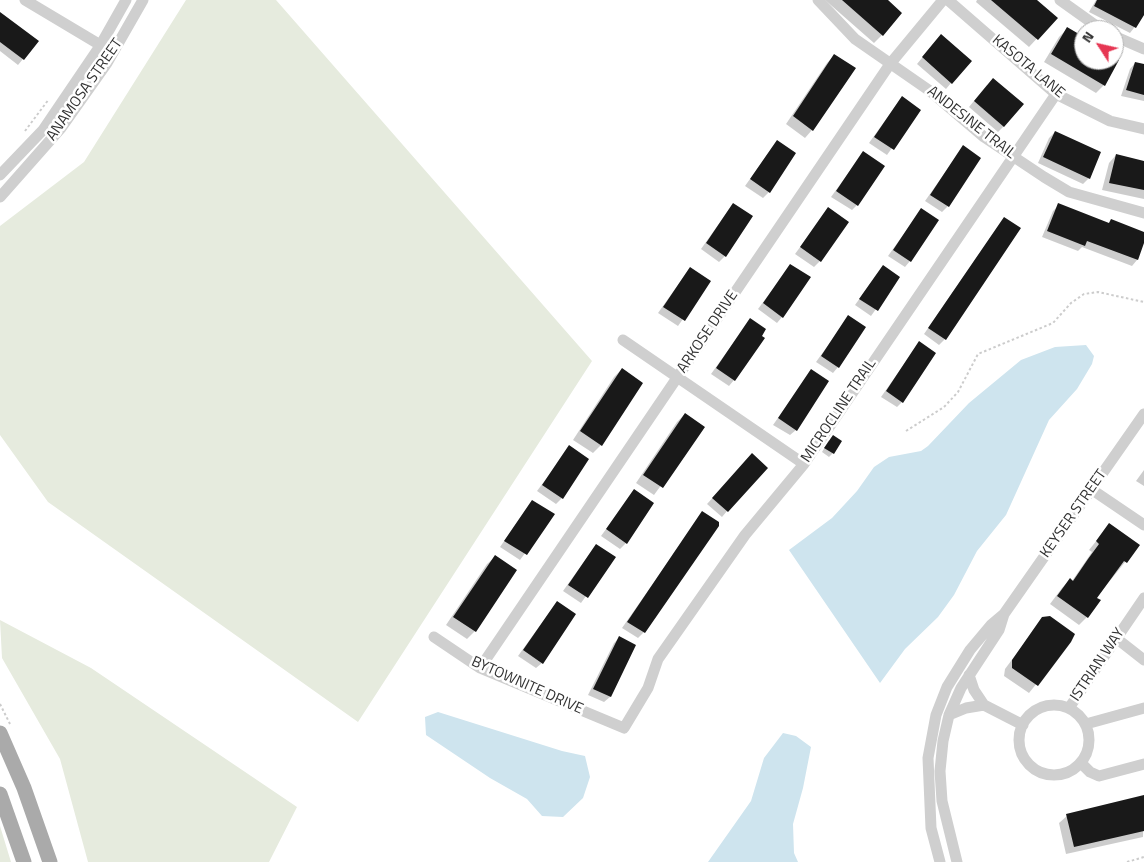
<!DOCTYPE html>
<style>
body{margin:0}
#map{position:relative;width:1144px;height:862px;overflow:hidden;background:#fff;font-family:"Titillium Web",sans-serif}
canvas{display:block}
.north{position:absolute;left:1074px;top:20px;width:50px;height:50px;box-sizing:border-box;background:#fff;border:1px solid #adadad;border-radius:50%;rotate:305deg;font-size:14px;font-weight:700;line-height:20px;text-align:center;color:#323232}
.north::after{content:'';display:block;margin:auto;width:18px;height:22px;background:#e63753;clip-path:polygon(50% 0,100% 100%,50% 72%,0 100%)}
</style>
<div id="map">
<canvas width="1144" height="862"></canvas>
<div class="north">N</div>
</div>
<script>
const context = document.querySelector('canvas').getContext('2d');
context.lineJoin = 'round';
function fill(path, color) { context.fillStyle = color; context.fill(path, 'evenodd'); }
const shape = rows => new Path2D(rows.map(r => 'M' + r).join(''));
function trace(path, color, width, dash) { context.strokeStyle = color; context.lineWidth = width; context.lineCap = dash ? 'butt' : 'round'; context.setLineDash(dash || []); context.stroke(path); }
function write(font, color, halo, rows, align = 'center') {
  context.font = font + ' "Titillium Web",sans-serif'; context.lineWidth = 5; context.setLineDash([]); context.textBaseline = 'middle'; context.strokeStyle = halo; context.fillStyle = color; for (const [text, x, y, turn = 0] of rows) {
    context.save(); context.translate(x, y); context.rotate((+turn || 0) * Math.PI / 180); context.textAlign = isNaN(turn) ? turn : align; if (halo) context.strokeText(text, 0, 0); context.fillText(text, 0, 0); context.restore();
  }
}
fill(shape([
 [186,0,276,0,592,361,358,722,48,502,0,435,0,226,84,162],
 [0,620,91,668,297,807,269,862,88,862,60,759,2,658],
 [0,826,11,862,0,862]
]), '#e6ebde');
fill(shape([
 [1086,345,1094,356,1092,364,1077,389,1049,420,1006,515,977,551,954,595,938,617,905,649,880,683,789,550,832,518,857,491,874,467,889,457,921,451,928,446,969,403,1021,360,1055,347],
 [438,712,562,751,585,756,590,777,583,798,563,817,542,816,527,799,490,778,426,735,425,717],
 [783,733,796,736,811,747,803,788,793,824,794,853,798,862,708,862,751,801,764,758]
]), '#cee4ee');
fill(shape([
 [825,0,886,0,882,35,874,43],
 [977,0,1035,0,1056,18,1029,47,976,2],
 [1096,0,1142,0,1144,15,1130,33,1089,12],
 [0,13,23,59,18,65,0,51],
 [1067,29,1084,39,1084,60,1114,60,1114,56,1118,58,1104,85,1096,93,1044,62,1059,37],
 [935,42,951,83,946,89,917,64],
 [835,55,812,130,805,138,786,124,827,63],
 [1135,63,1144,65,1144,101,1121,96,1130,69],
 [987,85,1004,126,998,132,969,107],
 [902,97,919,110,887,155,869,143],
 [1055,132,1100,152,1089,178,1083,184,1038,163,1049,138],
 [777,141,769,192,763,198,745,186],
 [963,147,948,206,942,212,925,201],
 [863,153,857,205,852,210,831,197],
 [1116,155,1144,162,1144,199,1102,190,1109,163],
 [1059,205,1108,224,1111,221,1144,233,1137,260,1132,266,1082,247,1078,251,1042,237,1053,211],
 [828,209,820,261,814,267,795,254],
 [921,210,910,261,905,267,888,256],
 [728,211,725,256,719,262,701,249],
 [1004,218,945,339,939,345,924,334],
 [791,265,782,317,777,323,758,309],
 [883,266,899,277,871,316,855,305],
 [690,268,710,281,678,326,658,313],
 [849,316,838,367,833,373,816,362],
 [750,320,734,380,729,386,711,374],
 [919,343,902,402,897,407,881,397],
 [622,369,601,445,593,453,573,440,614,377],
 [811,371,796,430,790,435,773,425],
 [685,414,703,428,654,495,636,483,677,422],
 [829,440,833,453,829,457,822,452],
 [570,447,562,498,556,504,537,491],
 [747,460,727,511,722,517,707,504],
 [1144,470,1144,486,1136,481],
 [634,491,626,543,620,549,601,536],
 [532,501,553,515,520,560,500,547],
 [703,512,644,632,638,638,622,628],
 [1109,525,1138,546,1096,598,1087,617,1079,625,1050,604,1062,588,1070,580,1072,581,1092,552,1089,550],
 [596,545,614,557,581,603,563,591],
 [495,557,516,570,475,631,467,639,446,625,487,564],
 [557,602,542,663,536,668,518,656],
 [1043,618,1070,642,1029,693,1004,676,1005,669],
 [619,638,634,646,610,697,604,702,588,695,614,643],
 [1144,802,1143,837,1066,854,1059,823,1067,816]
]), '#0003');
fill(shape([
 [842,0,888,0,902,13,883,36],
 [991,0,1037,0,1058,18,1038,40],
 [1097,0,1144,0,1144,15,1136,28,1094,6],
 [0,12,39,41,24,60,0,42],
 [1067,27,1084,37,1084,60,1119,60,1105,86,1051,54],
 [941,34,972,61,952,84,922,57],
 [834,54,856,68,813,131,793,116],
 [1135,62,1144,64,1144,95,1126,90],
 [993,78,1024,104,1004,127,974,101],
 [902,96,921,110,894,150,874,137],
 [1055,131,1101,152,1090,179,1043,157],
 [777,140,796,153,770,193,750,179],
 [963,145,981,158,949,207,930,195],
 [863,151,885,166,858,206,836,191],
 [1116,154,1144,161,1144,190,1109,183],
 [733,203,753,216,726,257,706,243],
 [1058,203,1109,223,1111,219,1144,232,1144,243,1138,260,1087,241,1085,246,1047,231],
 [828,207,849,222,821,262,800,247],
 [921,208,939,220,911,262,893,250],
 [1004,217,1021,228,946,340,928,328],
 [790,264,811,277,783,318,763,303],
 [883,265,900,277,878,311,859,299],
 [690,267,711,281,685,321,663,307],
 [848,315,866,327,839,368,821,356],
 [750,318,766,329,762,336,765,338,735,381,716,368],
 [919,341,936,353,903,403,886,391],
 [622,368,643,383,602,446,580,431],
 [811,369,829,381,797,431,778,418],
 [685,413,705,427,663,488,643,475],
 [833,435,842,441,834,454,824,448],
 [569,445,589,459,563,499,542,485],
 [752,453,768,468,728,512,712,498],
 [634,489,654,503,627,544,606,529],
 [532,500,555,514,527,555,504,541],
 [702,511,719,522,719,526,645,633,627,622],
 [1109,523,1140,545,1127,563,1124,561,1097,598,1101,600,1088,618,1057,596,1070,578,1073,581,1088,559,1099,544,1096,541],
 [596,544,616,557,588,598,568,585],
 [495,555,517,570,476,632,453,617],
 [557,601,576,614,543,664,523,650],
 [1050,616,1075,634,1071,642,1038,686,1012,668,1012,660,1042,617],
 [619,636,636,645,611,697,593,689],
 [1144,795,1144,831,1074,847,1066,814]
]), '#191919');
trace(shape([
 [25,131,49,99],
 [906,431,944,407,958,392,978,354,1053,323,1071,303,1084,294,1098,292,1144,302],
 [0,704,10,724],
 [1127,862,1144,857]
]), '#ccc', 2, [2.5, 2.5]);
trace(shape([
 [25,0,107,49],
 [818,0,855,39,930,91,984,137,1044,177,1069,192,1144,213],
 [948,0,1056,94,1110,121,1144,129],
 [1060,0,1102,30],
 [1114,36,1144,49],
 [0,175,43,130,100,46,126,0],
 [0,197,61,128,107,63,143,0],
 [623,340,804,464],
 [1091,489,1144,525],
 [434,637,480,668,624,728,648,688,658,659,745,535,804,464,1056,94],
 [1116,638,1144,660],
 [480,668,890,64,943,0],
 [969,675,974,690,984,705,1023,725],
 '1019 740a35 35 0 1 1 70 0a35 35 0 1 1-70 0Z',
 [1069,708,1144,598],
 [949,715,966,708,984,705],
 [1086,724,1144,708],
 [1081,763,1090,772,1099,776,1144,764],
 [940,862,931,828,928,758,936,715,947,687,970,650,991,625,1004,614,1144,414],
 [957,862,942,801,940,771,943,741,949,715,961,688,999,630,1004,614]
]), '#cfcfcf', 11);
trace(shape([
 [0,733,24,788,50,862],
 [0,794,24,862]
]), '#aaa', 15);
write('15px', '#323232', '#fff', [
 ["KASOTA LANE",1028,67,40],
 ["ANAMOSA STREET",85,90,-55],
 ["ANDESINE TRAIL",971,123,38],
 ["ARKOSE DRIVE",708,332,-56],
 ["MICROCLINE TRAIL",839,411,-56],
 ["KEYSER STREET",1074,514,-55],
 ["ISTRIAN WAY",1098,665,-56],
 ["BYTOWNITE DRIVE",527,686,24]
]);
</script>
